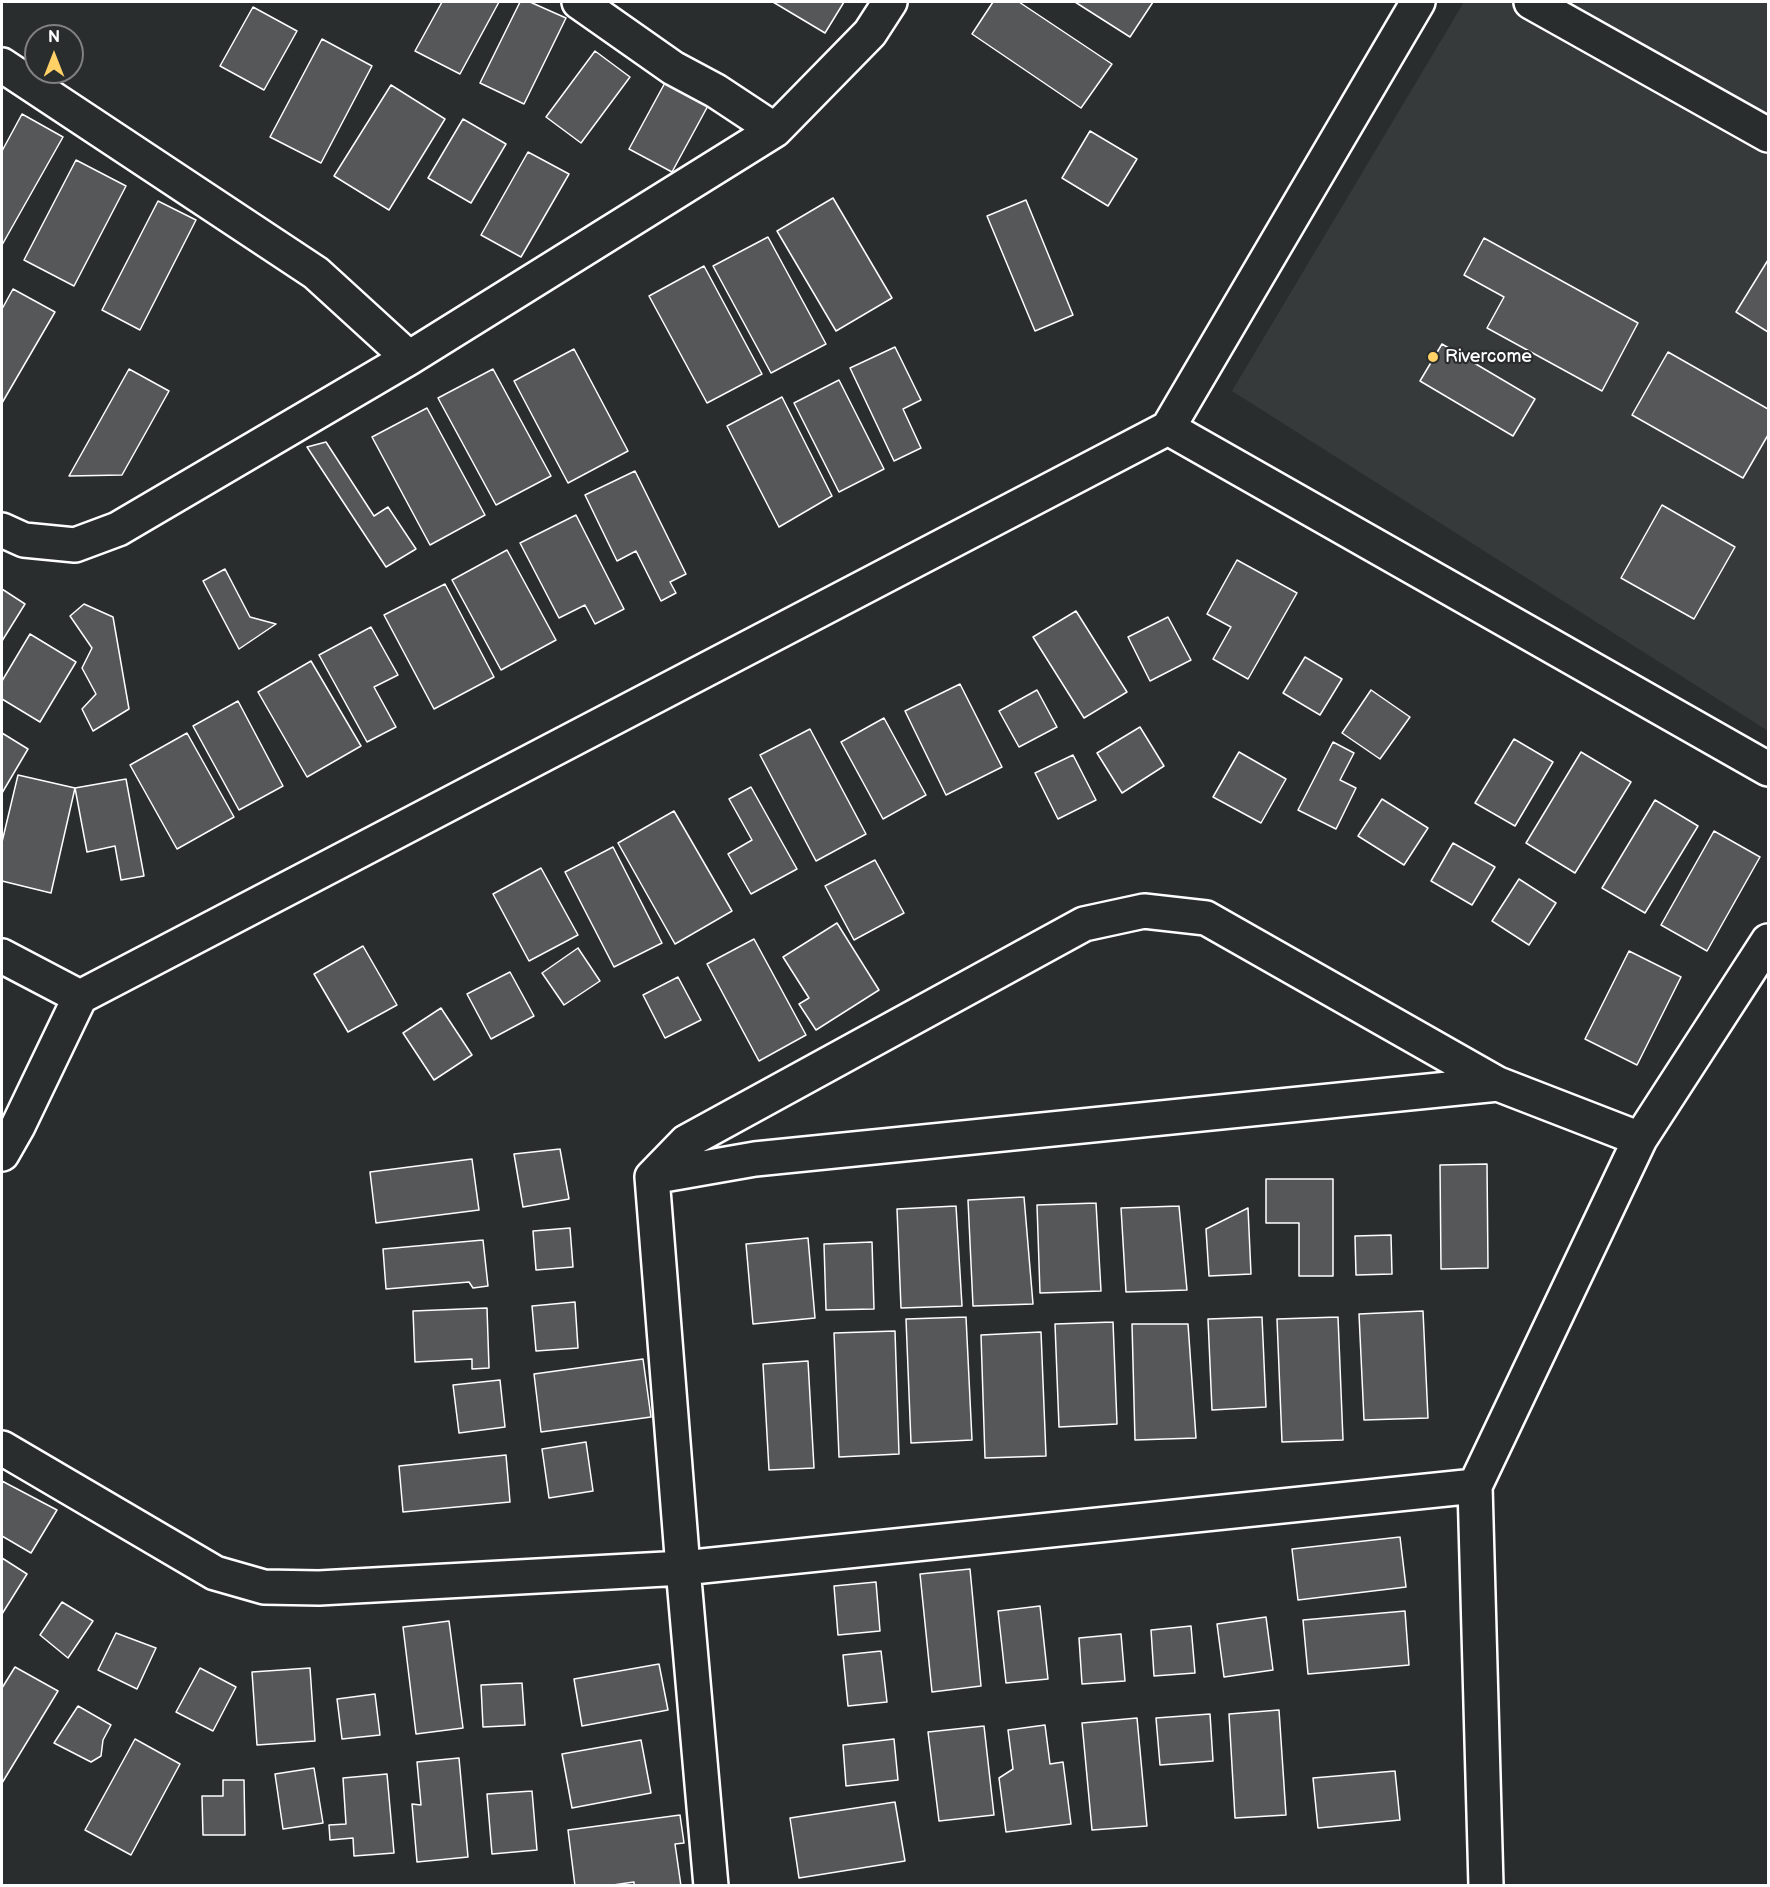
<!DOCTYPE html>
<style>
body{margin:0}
#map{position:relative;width:1770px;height:1887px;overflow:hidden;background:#2a2d2e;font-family:"Balsamiq Sans",sans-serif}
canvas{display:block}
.frame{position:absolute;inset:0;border:3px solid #fff;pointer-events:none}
.north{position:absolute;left:24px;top:24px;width:60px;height:60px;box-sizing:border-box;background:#2a2d2e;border:2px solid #7f8182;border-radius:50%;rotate:0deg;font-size:16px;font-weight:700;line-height:24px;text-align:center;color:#fff}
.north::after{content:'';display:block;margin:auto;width:21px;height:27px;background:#ffd166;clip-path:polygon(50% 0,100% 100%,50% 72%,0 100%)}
</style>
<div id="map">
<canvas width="1770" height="1887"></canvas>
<div class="frame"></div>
<div class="north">N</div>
</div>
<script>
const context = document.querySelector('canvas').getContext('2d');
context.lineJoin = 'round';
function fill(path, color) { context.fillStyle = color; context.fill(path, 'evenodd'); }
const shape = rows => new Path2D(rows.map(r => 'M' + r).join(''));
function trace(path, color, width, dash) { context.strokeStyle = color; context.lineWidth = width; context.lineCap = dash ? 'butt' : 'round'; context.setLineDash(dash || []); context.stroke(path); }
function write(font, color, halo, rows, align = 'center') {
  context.font = font + ' "Balsamiq Sans",sans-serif'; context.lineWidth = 4.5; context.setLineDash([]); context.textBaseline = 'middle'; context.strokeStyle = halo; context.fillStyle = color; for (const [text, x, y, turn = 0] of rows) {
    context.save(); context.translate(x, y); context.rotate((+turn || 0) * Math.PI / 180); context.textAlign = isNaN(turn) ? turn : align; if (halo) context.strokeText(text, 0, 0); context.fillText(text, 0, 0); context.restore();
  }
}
fill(shape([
 [1464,2,1768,2,1768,731,1232,391]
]), '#373a3b');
const building = shape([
 [442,2,499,2,460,74,415,51,442,2],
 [520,2,530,2,566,18,524,104,480,83,520,2],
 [773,2,844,2,825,33,773,2],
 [993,2,1019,2,1112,64,1081,108,972,34,993,2],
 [1075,2,1153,2,1130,37,1075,2],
 [253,7,297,31,264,90,220,66,253,7],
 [322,39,372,66,321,163,270,137,322,39],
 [595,51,630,77,581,143,546,117,595,51],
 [673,68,716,91,672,172,629,149,673,68],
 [391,85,445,119,389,210,334,176,391,85],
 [22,114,63,137,2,245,2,151,22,114],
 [463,119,506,144,471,203,428,178,463,119],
 [1090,131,1137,159,1108,206,1062,178,1090,131],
 [528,152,569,174,521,257,481,235,528,152],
 [76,160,126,186,74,286,24,260,76,160],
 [833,198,892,298,836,331,777,231,833,198],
 [1026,200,1073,315,1035,331,987,216,1026,200],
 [158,201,196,220,140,330,102,310,158,201],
 [768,237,826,344,771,373,713,266,768,237],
 [1484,238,1638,323,1602,391,1487,328,1504,297,1464,275,1484,238],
 [1768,260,1768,332,1736,312,1768,260],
 [704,266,762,374,707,403,649,296,704,266],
 [13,289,55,312,2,403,2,309,13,289],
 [1442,344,1535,399,1513,436,1420,381,1442,344],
 [895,347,921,400,903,409,921,448,894,461,850,368,895,347],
 [574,349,628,451,568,483,514,381,574,349],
 [1668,352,1768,409,1768,435,1743,478,1632,415,1668,352],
 [129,369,169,391,122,475,69,476,129,369],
 [493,369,551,476,496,505,438,398,493,369],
 [839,380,884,469,839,492,794,403,839,380],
 [782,397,832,496,779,527,727,426,782,397],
 [427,408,485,515,430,545,372,437,427,408],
 [326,442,374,516,388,507,416,549,386,567,307,447,326,442],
 [635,471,686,574,670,582,676,593,661,601,636,551,617,561,585,495,635,471],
 [1662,505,1735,547,1694,619,1621,578,1662,505],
 [576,515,624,609,595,624,585,605,559,618,520,543,576,515],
 [507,550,556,640,501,670,452,580,507,550],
 [1237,560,1297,593,1248,679,1213,659,1231,627,1207,614,1237,560],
 [225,569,250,617,276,624,239,649,203,581,225,569],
 [445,584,494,677,434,709,384,615,445,584],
 [2,589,25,604,2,641,2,589],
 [84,604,113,617,129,709,93,731,82,709,96,694,82,668,92,648,70,616,84,604],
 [1076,611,1127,692,1084,718,1033,637,1076,611],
 [1168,617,1191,660,1150,681,1128,637,1168,617],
 [371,627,398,675,374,687,396,727,367,742,319,655,371,627],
 [30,634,76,662,40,722,2,699,2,681,30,634],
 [1305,657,1342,679,1320,715,1283,693,1305,657],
 [311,661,361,746,307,777,258,692,311,661],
 [960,684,1002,767,946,795,905,711,960,684],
 [1037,690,1057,727,1019,747,999,711,1037,690],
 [1371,690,1410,717,1380,759,1342,733,1371,690],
 [238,701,283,786,239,810,193,726,238,701],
 [884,718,926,795,883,819,841,742,884,718],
 [1140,727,1164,766,1122,793,1097,753,1140,727],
 [810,729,866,834,816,861,760,755,810,729],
 [2,733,28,749,2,793,2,733],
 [187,733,234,817,177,849,130,765,187,733],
 [1514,739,1553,762,1515,826,1475,803,1514,739],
 [1333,742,1354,753,1340,780,1356,788,1336,829,1298,810,1333,742],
 [1239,752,1286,779,1261,823,1213,797,1239,752],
 [1581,752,1631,782,1575,873,1526,843,1581,752],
 [1073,755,1096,800,1058,819,1035,773,1073,755],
 [18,775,75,788,51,893,2,881,2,842,18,775],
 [126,779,144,876,121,880,115,846,87,852,75,788,126,779],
 [751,787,797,869,751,894,728,854,752,840,729,799,751,787],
 [1382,799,1428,828,1404,865,1358,836,1382,799],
 [1655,800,1698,826,1645,913,1602,888,1655,800],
 [674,811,732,911,675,944,618,843,674,811],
 [1714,831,1760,857,1707,951,1661,925,1714,831],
 [1453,843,1495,867,1472,905,1431,881,1453,843],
 [613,847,662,943,614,967,565,872,613,847],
 [875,860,904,913,854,940,825,886,875,860],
 [541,868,578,935,529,961,493,894,541,868],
 [1519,879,1556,903,1529,945,1492,921,1519,879],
 [837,923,879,990,816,1030,799,1004,809,998,783,957,837,923],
 [754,939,806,1035,759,1061,707,964,754,939],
 [363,946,397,1005,348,1032,314,974,363,946],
 [578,948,600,981,564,1005,542,973,578,948],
 [1629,951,1681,977,1637,1065,1585,1039,1629,951],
 [510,972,534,1016,491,1039,467,994,510,972],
 [678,977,701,1020,665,1038,643,995,678,977],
 [441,1008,472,1055,434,1080,403,1033,441,1008],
 [560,1149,569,1199,523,1207,514,1154,560,1149],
 [472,1159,479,1210,376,1223,370,1172,472,1159],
 [1487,1164,1488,1268,1441,1269,1440,1165,1487,1164],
 [1266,1179,1333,1179,1333,1276,1299,1276,1299,1223,1266,1223,1266,1179],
 [1024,1197,1033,1304,973,1306,968,1200,1024,1197],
 [1096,1203,1101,1291,1040,1293,1037,1205,1096,1203],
 [956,1206,962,1306,901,1308,897,1209,956,1206],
 [1179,1206,1187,1290,1126,1292,1121,1208,1179,1206],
 [1248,1208,1251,1274,1209,1276,1206,1229,1248,1208],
 [570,1228,573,1267,536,1270,533,1231,570,1228],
 [1391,1235,1392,1274,1356,1275,1355,1236,1391,1235],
 [808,1238,815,1318,753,1324,746,1244,808,1238],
 [483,1240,488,1286,473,1288,469,1282,386,1289,383,1249,483,1240],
 [872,1242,874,1309,826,1310,824,1244,872,1242],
 [575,1302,578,1348,536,1351,532,1306,575,1302],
 [487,1308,489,1368,472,1369,472,1359,415,1362,413,1311,487,1308],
 [1423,1311,1428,1418,1364,1420,1359,1314,1423,1311],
 [966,1317,972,1440,911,1443,906,1319,966,1317],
 [1262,1317,1266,1407,1212,1410,1208,1319,1262,1317],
 [1338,1317,1343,1440,1282,1442,1277,1319,1338,1317],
 [1113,1322,1117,1424,1059,1427,1055,1324,1113,1322],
 [1132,1324,1188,1324,1196,1438,1135,1440,1132,1324],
 [895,1331,899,1454,839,1457,834,1333,895,1331],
 [1041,1332,1046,1456,985,1458,981,1335,1041,1332],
 [643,1359,651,1417,541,1432,534,1374,643,1359],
 [808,1361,814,1468,769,1470,763,1364,808,1361],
 [500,1380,505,1427,459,1433,453,1385,500,1380],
 [586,1442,593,1491,549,1498,542,1449,586,1442],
 [506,1455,510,1502,403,1512,399,1466,506,1455],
 [2,1481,57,1510,31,1553,2,1536,2,1481],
 [1400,1537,1406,1587,1298,1600,1292,1549,1400,1537],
 [2,1558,27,1574,2,1614,2,1558],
 [970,1569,981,1686,932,1692,920,1574,970,1569],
 [876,1582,880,1631,838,1635,834,1586,876,1582],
 [62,1602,93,1621,68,1658,40,1635,62,1602],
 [1040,1606,1048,1679,1006,1683,998,1611,1040,1606],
 [1405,1611,1409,1665,1308,1674,1303,1620,1405,1611],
 [1266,1617,1273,1670,1224,1677,1217,1624,1266,1617],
 [449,1621,463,1728,416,1734,403,1627,449,1621],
 [1191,1626,1195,1673,1154,1676,1151,1630,1191,1626],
 [116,1633,156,1648,137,1689,98,1670,116,1633],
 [1121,1634,1125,1681,1082,1684,1079,1638,1121,1634],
 [881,1651,887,1702,848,1706,843,1655,881,1651],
 [659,1664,668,1710,582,1726,574,1679,659,1664],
 [15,1667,58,1691,2,1783,2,1688,15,1667],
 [200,1668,236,1687,213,1731,176,1712,200,1668],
 [310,1668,315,1741,257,1745,252,1672,310,1668],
 [522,1683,525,1725,483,1727,481,1685,522,1683],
 [375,1694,380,1735,342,1739,337,1699,375,1694],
 [78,1706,111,1725,103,1740,101,1756,91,1762,54,1743,78,1706],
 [1279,1710,1286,1815,1235,1818,1229,1714,1279,1710],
 [1210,1714,1213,1761,1160,1765,1156,1718,1210,1714],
 [1137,1718,1147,1826,1092,1830,1082,1723,1137,1718],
 [1045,1725,1050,1764,1063,1762,1071,1824,1006,1832,999,1778,1013,1769,1008,1730,1045,1725],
 [984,1726,994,1815,939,1821,928,1732,984,1726],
 [135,1739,180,1764,131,1855,85,1830,135,1739],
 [894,1739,898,1780,846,1786,843,1745,894,1739],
 [641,1740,651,1793,572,1808,562,1754,641,1740],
 [459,1758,468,1857,417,1862,412,1804,421,1805,417,1762,459,1758],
 [314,1768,323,1823,283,1829,275,1774,314,1768],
 [1395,1771,1400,1820,1318,1828,1313,1778,1395,1771],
 [387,1774,394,1853,354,1856,353,1838,330,1840,329,1825,346,1824,343,1778,387,1774],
 [223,1780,244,1780,245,1835,203,1835,202,1796,223,1796,223,1780],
 [532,1791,537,1850,492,1854,487,1794,532,1791],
 [895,1802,905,1861,799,1878,790,1818,895,1802],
 [680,1815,684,1843,675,1844,681,1886,634,1886,634,1882,606,1886,575,1886,568,1830,680,1815]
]);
fill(building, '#555758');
trace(building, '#fff', 1.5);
const minor = shape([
 [579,2,673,68,716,91,775,130],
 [1531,2,1768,135],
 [2,65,316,273,409,358],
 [1168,428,1768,769],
 [2,530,24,540,75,545,118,529,409,358,775,130,870,33,890,2],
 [2,956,80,997],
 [2,1154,18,1126,80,997,1168,428,1418,2],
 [652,1177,755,1159,1498,1084],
 [2,1448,215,1573,264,1587,319,1588,683,1568,1475,1486],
 [711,1886,683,1568,652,1177,686,1142,1084,924,1144,911,1206,918,1498,1084,1640,1139],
 [1486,1886,1475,1486,1640,1139,1768,941]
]);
trace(minor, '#fff', 38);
trace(minor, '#2a2d2e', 33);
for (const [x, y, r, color] of [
 [1433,357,6,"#ffd166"]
]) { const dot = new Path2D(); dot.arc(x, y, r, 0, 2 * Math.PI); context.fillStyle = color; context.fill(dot); trace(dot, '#2a2d2e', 2); }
write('18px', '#fff', '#2a2d2e', [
 ["Rivercome",1445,357]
], 'left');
</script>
